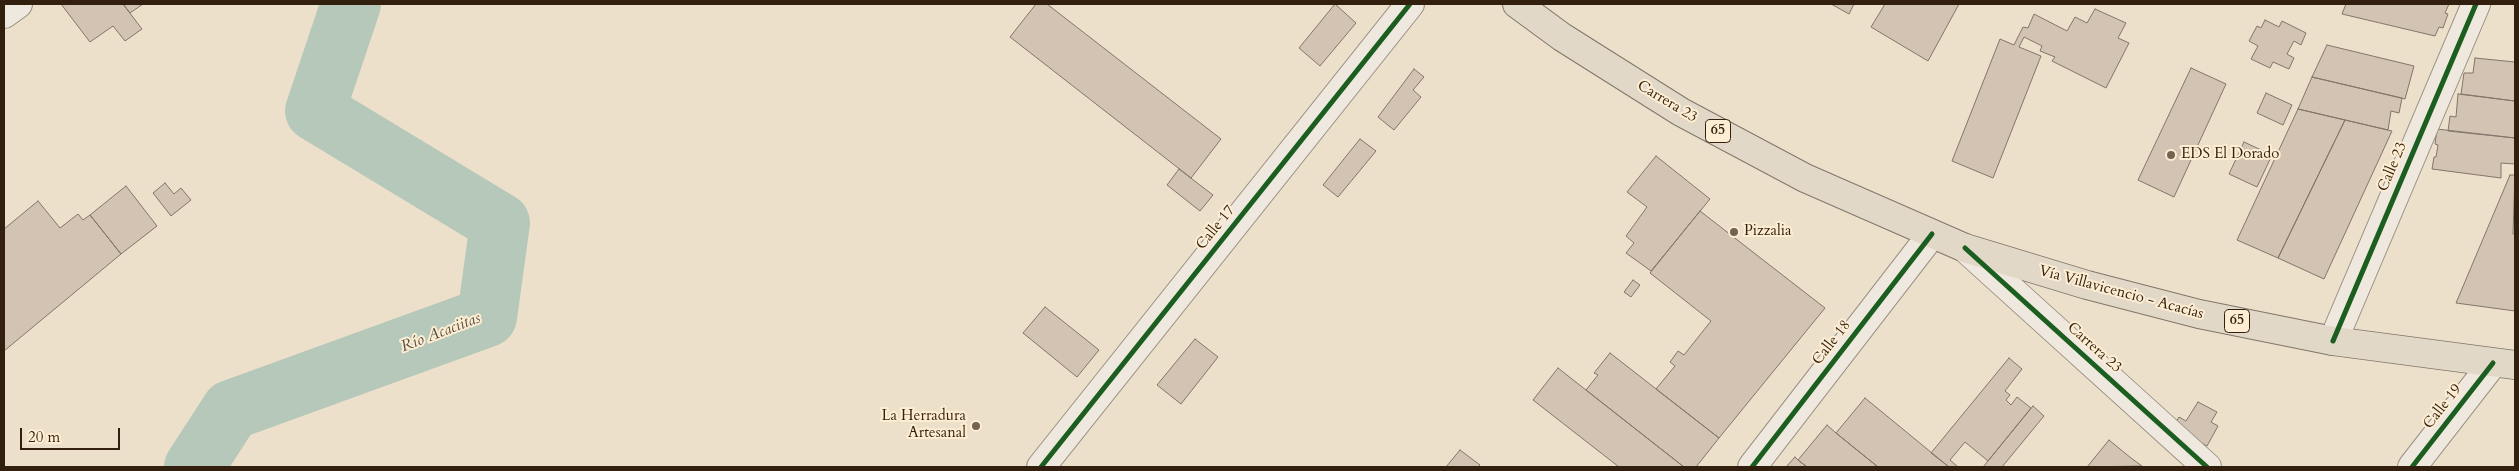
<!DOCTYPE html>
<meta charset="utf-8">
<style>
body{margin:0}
#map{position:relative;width:2519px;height:471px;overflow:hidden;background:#ede0cb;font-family:Cardo,serif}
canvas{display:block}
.frame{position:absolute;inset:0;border:5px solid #321f0e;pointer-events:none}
.scale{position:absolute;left:20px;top:428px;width:100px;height:22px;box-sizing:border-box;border:2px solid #321f0e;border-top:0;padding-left:6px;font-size:15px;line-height:18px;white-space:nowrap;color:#321f0e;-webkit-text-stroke:4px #fdedd3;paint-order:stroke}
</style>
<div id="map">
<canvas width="2519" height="471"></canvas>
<div class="frame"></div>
<div class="scale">20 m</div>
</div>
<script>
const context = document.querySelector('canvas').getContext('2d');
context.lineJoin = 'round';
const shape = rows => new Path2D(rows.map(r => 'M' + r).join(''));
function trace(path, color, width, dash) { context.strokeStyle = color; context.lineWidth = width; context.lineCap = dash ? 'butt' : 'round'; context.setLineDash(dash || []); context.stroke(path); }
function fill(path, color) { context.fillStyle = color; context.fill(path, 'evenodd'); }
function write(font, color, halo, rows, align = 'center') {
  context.font = font + ' Cardo,serif'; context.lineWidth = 4; context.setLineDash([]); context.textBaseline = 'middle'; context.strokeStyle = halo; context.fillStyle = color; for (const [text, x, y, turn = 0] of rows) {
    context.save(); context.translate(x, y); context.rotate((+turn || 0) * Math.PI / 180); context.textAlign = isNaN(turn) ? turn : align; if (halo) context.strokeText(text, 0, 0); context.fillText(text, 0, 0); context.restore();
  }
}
trace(shape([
 [194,467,231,410,487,317,500,223,315,111,351,4]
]), '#b6c8ba', 60);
const building = shape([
 [61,4,123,4,142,29,125,41,113,26,90,42,61,4],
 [123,4,143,4,130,13,123,4],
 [1036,4,1047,4,1221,139,1191,178,1010,37,1036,4],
 [1335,4,1356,23,1320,66,1299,48,1335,4],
 [1831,4,1854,4,1849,14,1831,4],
 [1885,4,1959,4,1928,61,1871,27,1885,4],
 [2346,4,2449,4,2445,13,2448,14,2443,28,2439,27,2435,36,2342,14,2346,4],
 [2095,9,2126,23,2118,38,2129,43,2106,88,2052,61,2055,57,2040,51,2042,46,2024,37,2019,47,2041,56,1993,178,1952,161,2000,39,2014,45,2023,27,2028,28,2034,14,2067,31,2075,17,2087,23,2095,9],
 [2265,20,2279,27,2282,21,2306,33,2301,45,2294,41,2287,54,2294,58,2289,69,2273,62,2270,68,2251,59,2258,46,2249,41,2257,26,2261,28,2265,20],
 [2327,45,2414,66,2405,99,2312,77,2327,45],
 [2475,58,2515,62,2515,101,2461,94,2464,73,2473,73,2475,58],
 [2191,68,2226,84,2174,197,2138,180,2191,68],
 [1414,69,1424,77,1413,90,1421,97,1394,130,1378,117,1414,69],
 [2312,77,2402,98,2399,113,2391,111,2388,130,2298,109,2312,77],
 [2266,93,2292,105,2283,125,2257,113,2266,93],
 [2458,94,2515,101,2515,138,2448,131,2450,116,2456,117,2458,94],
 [2298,109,2345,120,2278,258,2237,240,2298,109],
 [2345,120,2392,131,2324,279,2278,258,2345,120],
 [2437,129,2515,138,2515,164,2501,163,2501,178,2432,169,2434,157,2436,157,2438,145,2435,144,2437,129],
 [1360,139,1376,151,1338,197,1323,185,1360,139],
 [2244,142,2272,155,2257,187,2229,174,2244,142],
 [1656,156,1710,199,1651,271,1626,253,1634,243,1626,236,1647,207,1627,192,1656,156],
 [1179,169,1213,195,1200,211,1167,185,1179,169],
 [2510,175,2515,175,2513,234,2515,234,2515,311,2456,303,2510,175],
 [165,183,174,194,181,188,191,200,171,216,153,193,165,183],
 [126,186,157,226,121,254,90,215,126,186],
 [38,201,60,228,78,214,83,220,90,215,121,254,4,351,4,229,38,201],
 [1700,211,1825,308,1719,438,1656,389,1675,366,1670,362,1678,351,1684,355,1711,321,1650,273,1700,211],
 [1633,280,1640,285,1631,297,1624,292,1633,280],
 [1045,307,1099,350,1077,377,1023,333,1045,307],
 [1195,339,1218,357,1181,404,1157,385,1195,339],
 [1610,353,1719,438,1696,467,1684,467,1586,390,1598,375,1594,373,1610,353],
 [2009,358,2022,369,2005,391,2010,395,2006,400,2011,405,2017,397,2031,408,1988,461,1965,442,1950,460,1958,467,1949,467,1931,453,2009,358],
 [1558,368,1652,442,1684,467,1619,467,1533,400,1558,368],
 [1865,398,1949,467,1878,467,1836,433,1865,398],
 [2198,402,2217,412,2211,422,2218,426,2207,446,2173,427,2179,417,2186,421,2198,402],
 [2033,406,2044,416,2002,467,1983,467,2033,406],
 [1827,425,1836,433,1878,467,1807,467,1798,460,1827,425],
 [2109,440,2131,458,2142,466,2087,467,2109,440],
 [1460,450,1480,465,1478,467,1446,467,1460,450],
 [1795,457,1798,460,1807,467,1786,467,1795,457]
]);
fill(building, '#d3c3b2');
trace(building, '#80766a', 1);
const minor = shape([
 [4,14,18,4],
 [1965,248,2207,467],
 [2333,341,2476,4],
 [1041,467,1410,4],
 [2412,467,2493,363]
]);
const tertiary = shape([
 [1752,467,1932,234]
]);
const primary = shape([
 [1517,4,1562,37,1681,112,1805,178,1965,248,2087,285,2199,314,2333,341,2515,365]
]);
trace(minor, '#9a9083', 30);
trace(tertiary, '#9a9083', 30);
trace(primary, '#80766a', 30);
trace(minor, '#efe8de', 28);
trace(tertiary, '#efe8de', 28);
trace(primary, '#e2d8c8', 28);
trace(shape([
 [1965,248,2207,467],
 [2333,341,2476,4],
 [1041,467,1410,4],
 [1752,467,1932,234],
 [2412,467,2493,363]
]), '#1b5e20', 5);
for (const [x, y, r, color] of [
 [2171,155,5,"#736350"],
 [1734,232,5,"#736350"],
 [976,426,5,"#736350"]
]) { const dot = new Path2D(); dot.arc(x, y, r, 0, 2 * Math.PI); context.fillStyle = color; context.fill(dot); trace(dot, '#fdedd3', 2); }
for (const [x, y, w] of [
 [1718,131,25],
 [2237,321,25]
]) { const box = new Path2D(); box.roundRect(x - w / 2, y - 11.5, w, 23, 4); context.fillStyle = '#fdedd3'; context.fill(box); trace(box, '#321f0e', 1); }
write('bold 14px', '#321f0e', null, [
 ["65",1718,131],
 ["65",2237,321]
]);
write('15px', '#321f0e', '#fdedd3', [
 ["Carrera 23",1667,102,31],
 ["Calle 23",2393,167,-67],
 ["Calle 17",1216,228,-51],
 ["Vía Villavicencio - Acacías",2121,293,15],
 ["Calle 18",1832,343,-52],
 ["Carrera 23",2094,348,42],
 ["Calle 19",2443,407,-52]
]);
write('15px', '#321f0e', '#fdedd3', [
 ["EDS El Dorado",2181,155],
 ["Pizzalia",1744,232],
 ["La Herradura",966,417,"right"],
 ["Artesanal",966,434,"right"]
], 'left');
write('italic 16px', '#534f3f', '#fdedd3', [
 ["Río Acaciitas",441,333,-21]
]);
</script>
